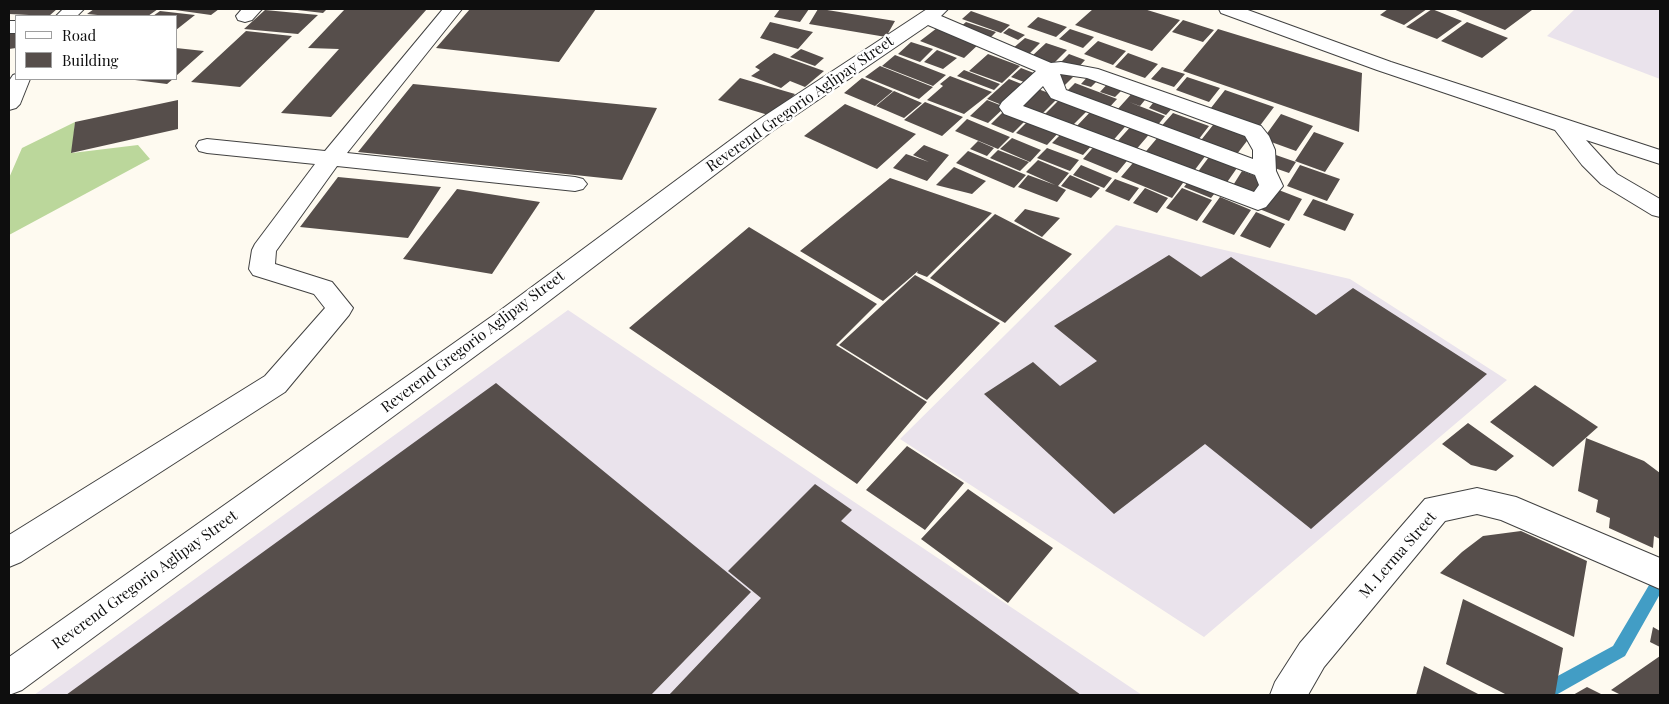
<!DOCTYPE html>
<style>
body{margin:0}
#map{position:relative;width:1669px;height:704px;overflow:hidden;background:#fefaf0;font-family:"Playfair Display",serif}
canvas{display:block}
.frame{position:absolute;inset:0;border:10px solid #0e0e0e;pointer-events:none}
.legend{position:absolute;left:15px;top:15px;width:162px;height:65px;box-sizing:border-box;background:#fff;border:1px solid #9f9f9f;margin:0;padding:6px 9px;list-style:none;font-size:15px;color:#0e0e0e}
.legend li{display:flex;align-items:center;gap:10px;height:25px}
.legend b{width:25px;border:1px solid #9f9f9f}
</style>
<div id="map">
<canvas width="1669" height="704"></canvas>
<div class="frame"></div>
<ul class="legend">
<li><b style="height:6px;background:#fff"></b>Road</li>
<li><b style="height:14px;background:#564e4b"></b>Building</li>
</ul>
</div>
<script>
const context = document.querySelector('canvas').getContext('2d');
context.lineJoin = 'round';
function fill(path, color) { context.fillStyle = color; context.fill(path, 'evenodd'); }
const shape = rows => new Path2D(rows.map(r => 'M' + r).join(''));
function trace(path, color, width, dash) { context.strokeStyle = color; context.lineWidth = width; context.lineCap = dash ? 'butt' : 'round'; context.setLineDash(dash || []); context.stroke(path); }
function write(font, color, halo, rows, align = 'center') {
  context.font = font + ' "Playfair Display",serif'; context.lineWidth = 5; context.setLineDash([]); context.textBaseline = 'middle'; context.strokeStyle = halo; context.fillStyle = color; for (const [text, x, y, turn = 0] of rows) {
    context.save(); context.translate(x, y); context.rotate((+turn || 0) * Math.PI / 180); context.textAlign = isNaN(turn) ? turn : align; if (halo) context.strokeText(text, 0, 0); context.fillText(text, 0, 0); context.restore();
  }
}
fill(shape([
 [1575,9,1660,9,1660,79,1547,36],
 [1116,225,1350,279,1507,380,1204,637,900,439],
 [568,310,1142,695,34,695]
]), '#eae3ec');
fill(shape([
 [75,122,72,153,138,145,150,159,9,235,9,178,22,148]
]), '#bbd79b');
fill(shape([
 [1660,573,1660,594,1625,656,1556,695,1540,695,1543,684,1613,646,1655,575,1660,573]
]), '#429dc5');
fill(shape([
 [9,9,57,9,49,16,9,14],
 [94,9,158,9,148,16,108,16,87,14],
 [168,9,219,9,211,15],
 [289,9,327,9,323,13],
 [345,9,427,9,331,117,281,113,339,49,308,48],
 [470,9,596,9,559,62,436,48],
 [780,9,809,9,800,22,774,17],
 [818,9,821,9,895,21,886,37,809,24],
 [1093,9,1144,9,1180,20,1152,51,1075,25],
 [1388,9,1427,9,1404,25,1380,15],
 [1432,9,1462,21,1437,39,1406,27],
 [1453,9,1529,9,1532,10,1505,30],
 [265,10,318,15,298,34,244,29],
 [160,11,195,15,176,30,176,16,153,16],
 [971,11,1010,25,1001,33,962,19],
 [1038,17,1067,27,1056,37,1027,27],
 [1183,20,1214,30,1203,42,1172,32],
 [770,22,813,32,798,49,760,38],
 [966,22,996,32,989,39,959,28],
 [1467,22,1508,38,1482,58,1441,41],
 [937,28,980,43,964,58,920,41],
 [1009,28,1025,35,1018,40,1003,33],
 [1070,29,1094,37,1083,48,1059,39],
 [1218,29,1362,73,1359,132,1183,71],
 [246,31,292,36,240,87,191,82],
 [16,32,16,48,9,49,9,33],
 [1025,38,1040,43,1028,55,1012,49],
 [1098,41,1126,51,1113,65,1084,54],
 [911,42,933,49,920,62,898,54],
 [1046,43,1067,50,1053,64,1032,56],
 [176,48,204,51,176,76],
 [801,49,824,58,815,66,790,57],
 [937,50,957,58,943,69,924,62],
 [774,53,824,71,805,87,790,81,781,88,751,76,760,70,755,67],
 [1128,53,1158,64,1145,78,1115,67],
 [988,54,1020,66,1002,83,969,71],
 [1069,54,1085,60,1077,69,1060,63],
 [895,55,946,75,933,86,882,66],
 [880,66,933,87,919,99,865,77],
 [1162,67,1185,74,1174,87,1151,79],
 [1021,68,1039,75,1029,84,1011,77],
 [964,70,1000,84,994,90,957,76],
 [1061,72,1073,77,1065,85,1053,80],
 [1091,73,1101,77,1091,87,1081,84],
 [950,76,992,92,964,114,927,100,943,86,940,84],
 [1187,77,1220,88,1209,102,1176,90],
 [740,78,795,94,775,117,718,100],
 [862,78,893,91,875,106,844,93],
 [127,79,173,79,167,84],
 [1009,79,1029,87,1007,107,987,99],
 [1111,80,1126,86,1115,97,1100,92],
 [1075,83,1117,99,1106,111,1063,95],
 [413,84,657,108,622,180,358,152],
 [1033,87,1059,97,1039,117,1012,107],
 [1135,90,1149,95,1140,106,1129,102,1165,116,1157,126,1116,111],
 [1225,90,1274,107,1256,131,1207,113],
 [894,91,922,103,904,118,876,106],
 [1062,97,1091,107,1069,129,1041,118],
 [1157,98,1175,105,1166,115,1149,108],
 [178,100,178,129,71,153,75,122],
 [987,100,1005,107,988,123,970,116],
 [925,102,963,117,942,136,904,120],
 [845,104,916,134,877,169,804,136],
 [1007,108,1029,117,1013,133,991,124],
 [1094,108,1130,121,1110,144,1074,129],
 [1173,113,1209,126,1195,144,1158,130],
 [1281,114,1313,126,1296,151,1263,139],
 [1031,118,1061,130,1047,145,1016,133],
 [967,119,1010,137,998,149,955,131],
 [1217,120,1253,133,1234,158,1198,144],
 [1133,124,1152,131,1134,152,1115,144],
 [1065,130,1095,142,1083,155,1052,143],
 [1314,132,1344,143,1325,172,1295,161],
 [1158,137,1206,155,1191,175,1142,156],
 [1012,138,1041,150,1030,162,1000,149],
 [978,141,994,148,987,156,970,149],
 [1097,143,1131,156,1117,173,1083,159],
 [924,145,949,155,927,181,893,168,906,154,929,162,913,155],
 [1047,148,1079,160,1070,171,1037,158],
 [998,150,1029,162,1020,171,990,158],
 [968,151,1026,175,1014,188,956,163],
 [1273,154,1296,162,1289,173,1266,165],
 [1138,157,1188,176,1172,198,1121,177],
 [1209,157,1237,168,1223,188,1194,177],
 [1038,160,1069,173,1058,186,1066,190,1057,202,1018,187,1028,175,1055,185,1026,172],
 [1081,165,1112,178,1104,188,1073,175],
 [1300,165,1340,179,1327,201,1287,186],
 [954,167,986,181,972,194,936,185],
 [1242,171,1264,179,1253,195,1232,187],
 [1070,175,1100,188,1091,198,1061,186],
 [338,177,441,187,408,238,300,227],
 [890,178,992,213,927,277,917,273,918,271,883,301,800,251],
 [1191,178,1218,189,1211,198,1184,187],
 [1115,179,1139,188,1129,201,1105,191],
 [1271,187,1302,199,1289,221,1257,208],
 [1145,188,1168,198,1157,213,1133,203],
 [1182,188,1212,200,1197,221,1166,208],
 [457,189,540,202,492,274,403,259],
 [1220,197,1251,210,1234,235,1202,222],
 [1313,199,1354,214,1345,231,1303,215],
 [1025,209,1060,218,1042,237,1014,221],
 [1256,212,1285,224,1270,248,1240,236],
 [995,214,1072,254,1005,323,930,278],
 [749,227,877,304,836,345,927,402,857,484,629,328],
 [1169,255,1201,277,1231,257,1316,315,1353,288,1487,374,1311,529,1205,444,1114,514,984,394,1033,362,1060,386,1097,361,1054,326],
 [915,275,1000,323,927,400,839,345],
 [496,383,751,592,651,695,66,695],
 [1535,385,1598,427,1553,467,1490,422],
 [1468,423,1514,456,1496,471,1471,465,1442,444],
 [1586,438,1644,461,1660,473,1660,539,1654,536,1653,548,1609,528,1610,518,1596,512,1598,500,1578,491],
 [907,446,964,483,925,530,866,490],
 [815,484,852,510,841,521,1081,695,669,695,761,598,728,571],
 [968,489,1053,548,1008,603,921,539],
 [1521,531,1587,561,1574,637,1440,573,1462,552,1483,536],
 [1463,599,1563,648,1555,695,1507,695,1446,664],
 [1653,627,1660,631,1660,647,1650,642],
 [1660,656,1660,695,1621,695,1611,690],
 [1424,666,1480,695,1416,695],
 [1587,687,1603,695,1573,695]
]), '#564e4b');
const minor = shape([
 [63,9,84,9,77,16,56,16,63,9],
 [242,9,262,9,252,20,245,22,238,20,236,16,242,9],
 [443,9,462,9,347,153,575,177,583,179,587,184,583,189,575,191,337,166,276,251,275,264,332,282,353,308,349,315,285,392,21,562,9,567,9,535,265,376,325,308,314,294,253,275,249,269,252,250,255,244,315,164,207,153,199,151,196,146,199,141,207,139,325,151,443,9],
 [927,9,948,9,941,16,1051,63,1061,62,1098,69,1261,126,1269,136,1275,150,1276,171,1283,186,1266,207,1258,210,1004,114,999,107,1002,102,1036,71,928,25,771,132,516,326,22,690,9,695,9,657,498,312,755,122,927,9],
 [1060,74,1087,78,1245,136,1253,150,1253,159,1066,90,1060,74],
 [1043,86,1051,98,1255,175,1259,185,1254,192,1023,106,1043,86],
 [1219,9,1245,9,1391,62,1660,150,1660,164,1586,140,1617,174,1660,199,1660,217,1652,215,1601,184,1582,165,1555,130,1377,70,1221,13,1219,9],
 [9,21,16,21,16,33,9,33,9,21],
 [16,74,16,79,30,79,20,104,16,108,9,110,9,81,13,75,16,74],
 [1477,488,1516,497,1660,558,1660,589,1501,520,1477,514,1445,521,1324,667,1308,695,1270,695,1275,682,1300,643,1425,499,1477,488]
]);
trace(minor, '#414141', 2);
fill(minor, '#fff');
write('15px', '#0e0e0e', '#fff', [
 ["Reverend Gregorio Aglipay Street",800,104,-35],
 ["Reverend Gregorio Aglipay Street",473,342,-37],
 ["M. Lerma Street",1398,555,-49],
 ["Reverend Gregorio Aglipay Street",145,580,-36]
]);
</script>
